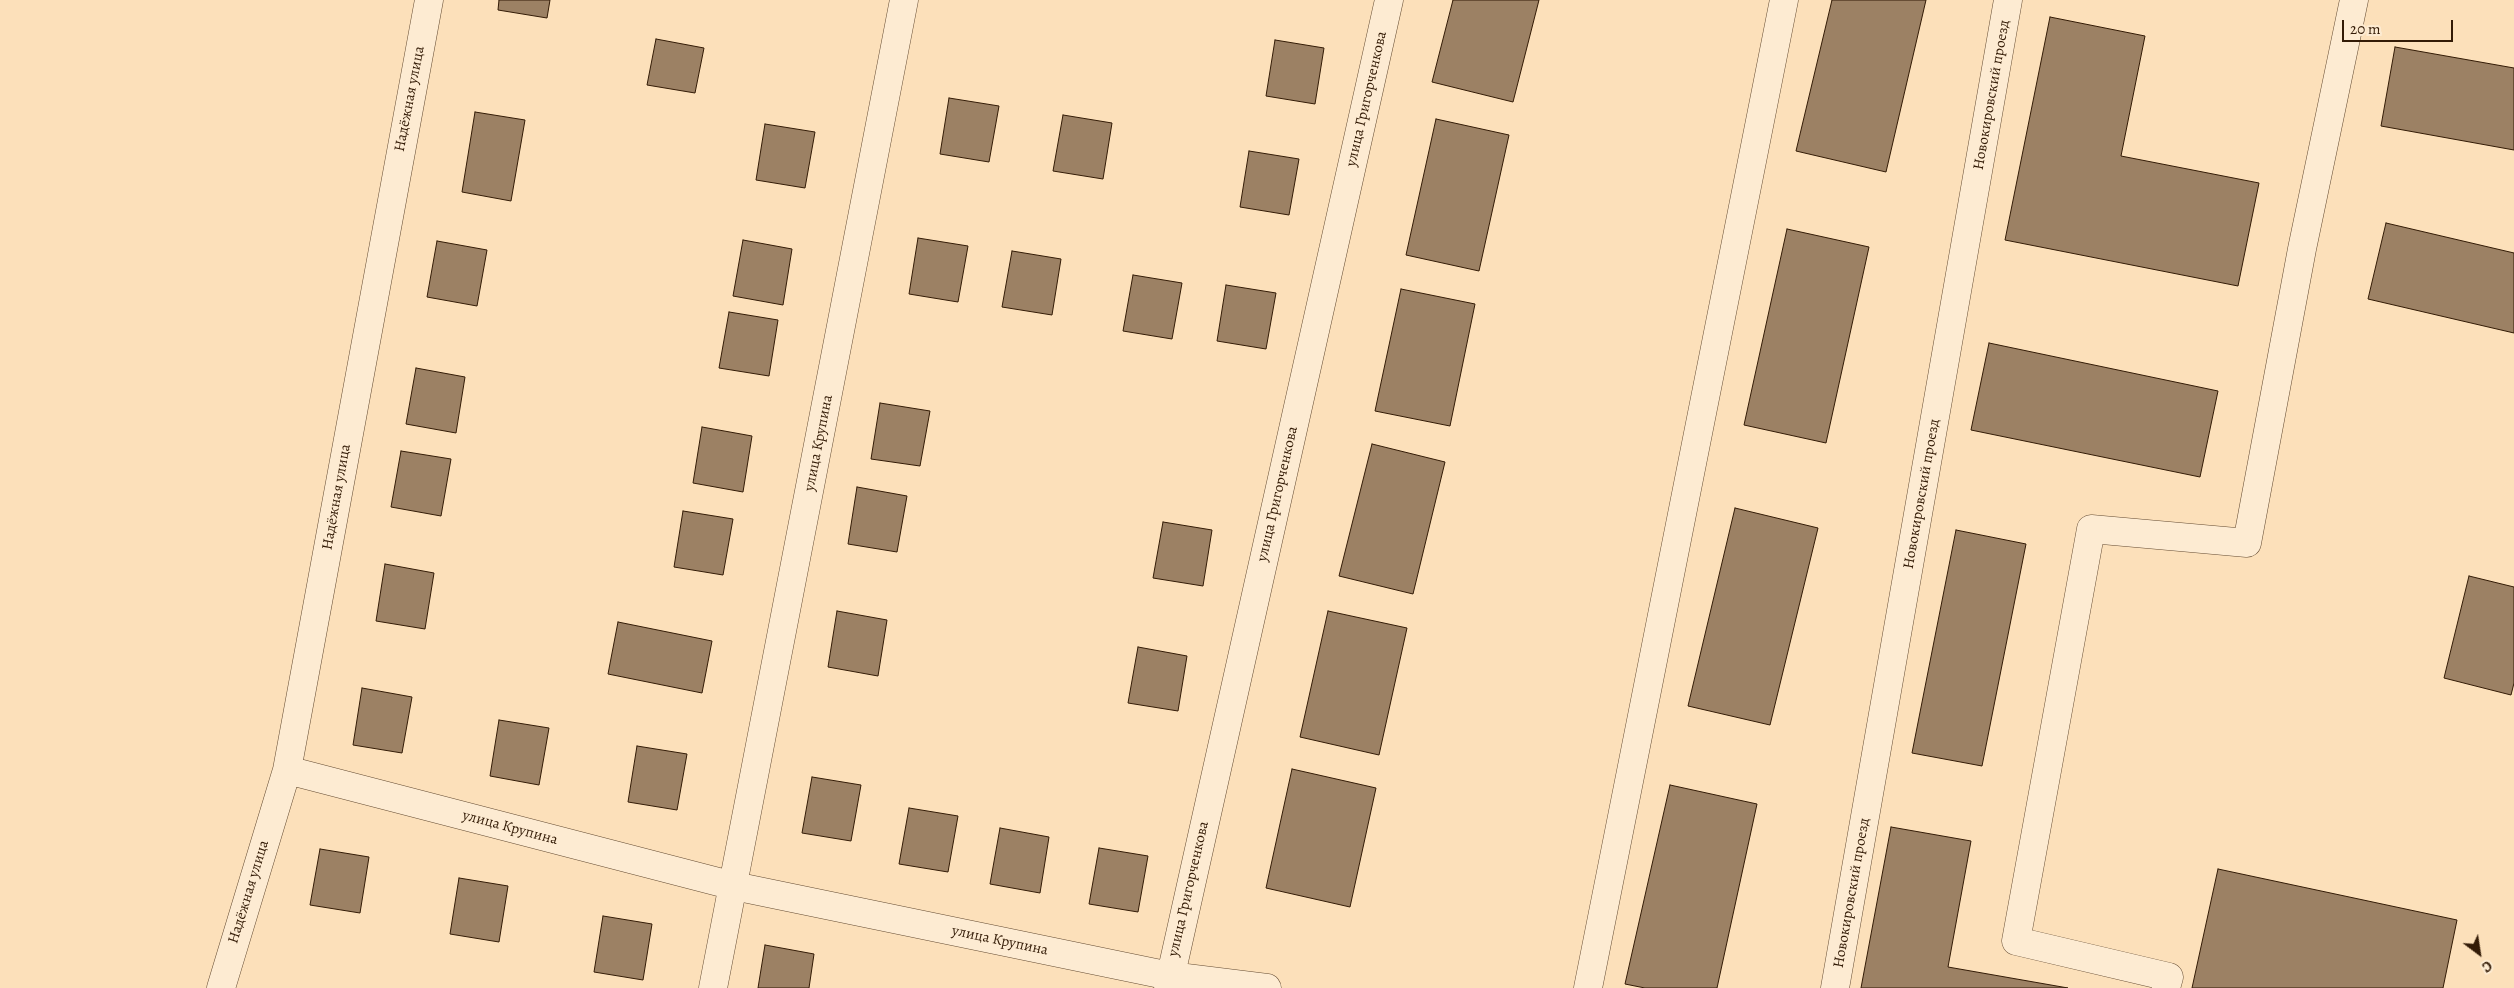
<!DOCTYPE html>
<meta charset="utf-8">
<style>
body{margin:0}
#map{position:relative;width:2514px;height:988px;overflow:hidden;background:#fce0ba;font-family:Alegreya,serif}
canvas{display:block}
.north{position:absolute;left:2454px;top:928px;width:50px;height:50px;-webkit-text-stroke:4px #fdebd2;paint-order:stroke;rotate:149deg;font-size:14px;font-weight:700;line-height:20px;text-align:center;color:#331b06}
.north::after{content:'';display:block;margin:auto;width:18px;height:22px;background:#331b06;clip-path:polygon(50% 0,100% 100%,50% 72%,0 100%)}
.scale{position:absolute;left:2342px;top:20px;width:111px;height:22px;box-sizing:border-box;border:2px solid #331b06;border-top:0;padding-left:6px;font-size:15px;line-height:18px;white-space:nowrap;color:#331b06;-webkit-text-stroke:4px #fdebd2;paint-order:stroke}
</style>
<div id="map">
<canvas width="2514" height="988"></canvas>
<div class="north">С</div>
<div class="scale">20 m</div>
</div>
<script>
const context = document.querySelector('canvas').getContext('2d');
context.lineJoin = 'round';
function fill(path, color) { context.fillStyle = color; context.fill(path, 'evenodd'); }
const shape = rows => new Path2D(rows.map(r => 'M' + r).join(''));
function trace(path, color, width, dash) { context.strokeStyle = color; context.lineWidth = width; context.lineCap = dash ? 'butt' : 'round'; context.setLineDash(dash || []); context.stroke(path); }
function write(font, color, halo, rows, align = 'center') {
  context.font = font + ' Alegreya,serif'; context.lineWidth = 4; context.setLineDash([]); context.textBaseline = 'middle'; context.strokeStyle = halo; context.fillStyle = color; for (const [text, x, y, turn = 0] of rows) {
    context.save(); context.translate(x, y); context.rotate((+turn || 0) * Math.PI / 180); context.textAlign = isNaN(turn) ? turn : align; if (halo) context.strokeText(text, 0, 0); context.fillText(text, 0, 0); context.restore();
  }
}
const building = shape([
 [499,0,550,0,547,18,498,10,499,0],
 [1453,0,1539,0,1513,102,1432,82,1453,0],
 [1832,0,1926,0,1886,172,1796,151,1832,0],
 [2050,17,2145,36,2121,156,2259,183,2238,286,2005,240,2050,17],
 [656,39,704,48,695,93,647,85,656,39],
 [1275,40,1324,48,1315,104,1266,96,1275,40],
 [2395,47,2514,68,2514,150,2381,126,2395,47],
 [949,98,999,106,989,162,940,154,949,98],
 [475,112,525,120,511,201,462,192,475,112],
 [1063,115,1112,123,1103,179,1053,171,1063,115],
 [1436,119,1509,135,1479,271,1406,255,1436,119],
 [765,124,815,132,805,188,756,180,765,124],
 [1249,151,1299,159,1289,215,1240,207,1249,151],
 [2386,223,2514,253,2514,333,2368,299,2386,223],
 [1787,229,1869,247,1826,443,1744,425,1787,229],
 [918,238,968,246,958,302,909,294,918,238],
 [743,240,792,249,783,305,733,296,743,240],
 [437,241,487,250,477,306,427,297,437,241],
 [1012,251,1061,259,1052,315,1002,307,1012,251],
 [1133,275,1182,283,1172,339,1123,331,1133,275],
 [1226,285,1276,293,1266,349,1217,341,1226,285],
 [1401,289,1475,304,1450,426,1375,411,1401,289],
 [729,312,778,320,769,376,719,368,729,312],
 [1989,343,2218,391,2200,477,1971,430,1989,343],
 [416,368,465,377,456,433,406,424,416,368],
 [880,403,930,411,920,466,871,459,880,403],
 [702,427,752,436,743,492,693,483,702,427],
 [1372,444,1445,462,1413,594,1339,576,1372,444],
 [401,451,451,459,441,516,391,507,401,451],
 [857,487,907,496,897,552,848,544,857,487],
 [1735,508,1818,528,1770,725,1688,706,1735,508],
 [683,511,733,519,723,575,674,567,683,511],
 [1163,522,1212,530,1203,586,1153,578,1163,522],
 [1956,530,2026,544,1982,766,1912,753,1956,530],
 [385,564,434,573,425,629,376,621,385,564],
 [2469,576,2514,587,2514,683,2511,695,2444,678,2469,576],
 [837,611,887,620,878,676,828,667,837,611],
 [1328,611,1407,628,1379,755,1300,737,1328,611],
 [618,622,712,641,702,693,608,674,618,622],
 [1138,647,1187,656,1178,711,1128,703,1138,647],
 [362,688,412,697,402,753,353,745,362,688],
 [499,720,549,728,539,785,490,776,499,720],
 [637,746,687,754,677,810,628,802,637,746],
 [1292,769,1376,788,1350,907,1266,888,1292,769],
 [812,777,861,785,851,841,802,833,812,777],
 [1670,785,1757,804,1717,988,1645,988,1625,984,1670,785],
 [909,808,958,816,948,872,899,864,909,808],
 [1891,827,1971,841,1948,967,2068,988,1861,988,1891,827],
 [1000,828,1049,837,1040,893,990,884,1000,828],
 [1099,848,1148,856,1138,912,1089,904,1099,848],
 [320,849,369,857,360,913,310,905,320,849],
 [2218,869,2457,920,2443,988,2192,988,2218,869],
 [459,878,508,886,499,942,450,934,459,878],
 [603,916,652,924,643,980,594,972,603,916],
 [765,945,814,954,809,988,758,988,765,945]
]);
fill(building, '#9c8164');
trace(building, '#331b06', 1);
const minor = shape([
 [287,770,734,886,1170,976,1267,988],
 [221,988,287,770,429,0],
 [713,988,904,0],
 [1168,988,1389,0],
 [1588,988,1784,0],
 [1835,988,2008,0],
 [2166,988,2169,977,2016,941,2091,529,2247,543,2302,249,2354,0]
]);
trace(minor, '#654c33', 29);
trace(minor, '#fdebd2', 28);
write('15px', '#331b06', '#fdebd2', [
 ["Новокировский проезд",1992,95,-80],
 ["Надёжная улица",410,99,-79],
 ["улица Григорченкова",1367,99,-77],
 ["улица Крупина",819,443,-79],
 ["улица Григорченкова",1278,494,-77],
 ["Новокировский проезд",1922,494,-80],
 ["Надёжная улица",337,497,-80],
 ["улица Крупина",510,828,15],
 ["улица Григорченкова",1189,889,-77],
 ["Надёжная улица",249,892,-73],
 ["Новокировский проезд",1852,893,-80],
 ["улица Крупина",1000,941,12]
]);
</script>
